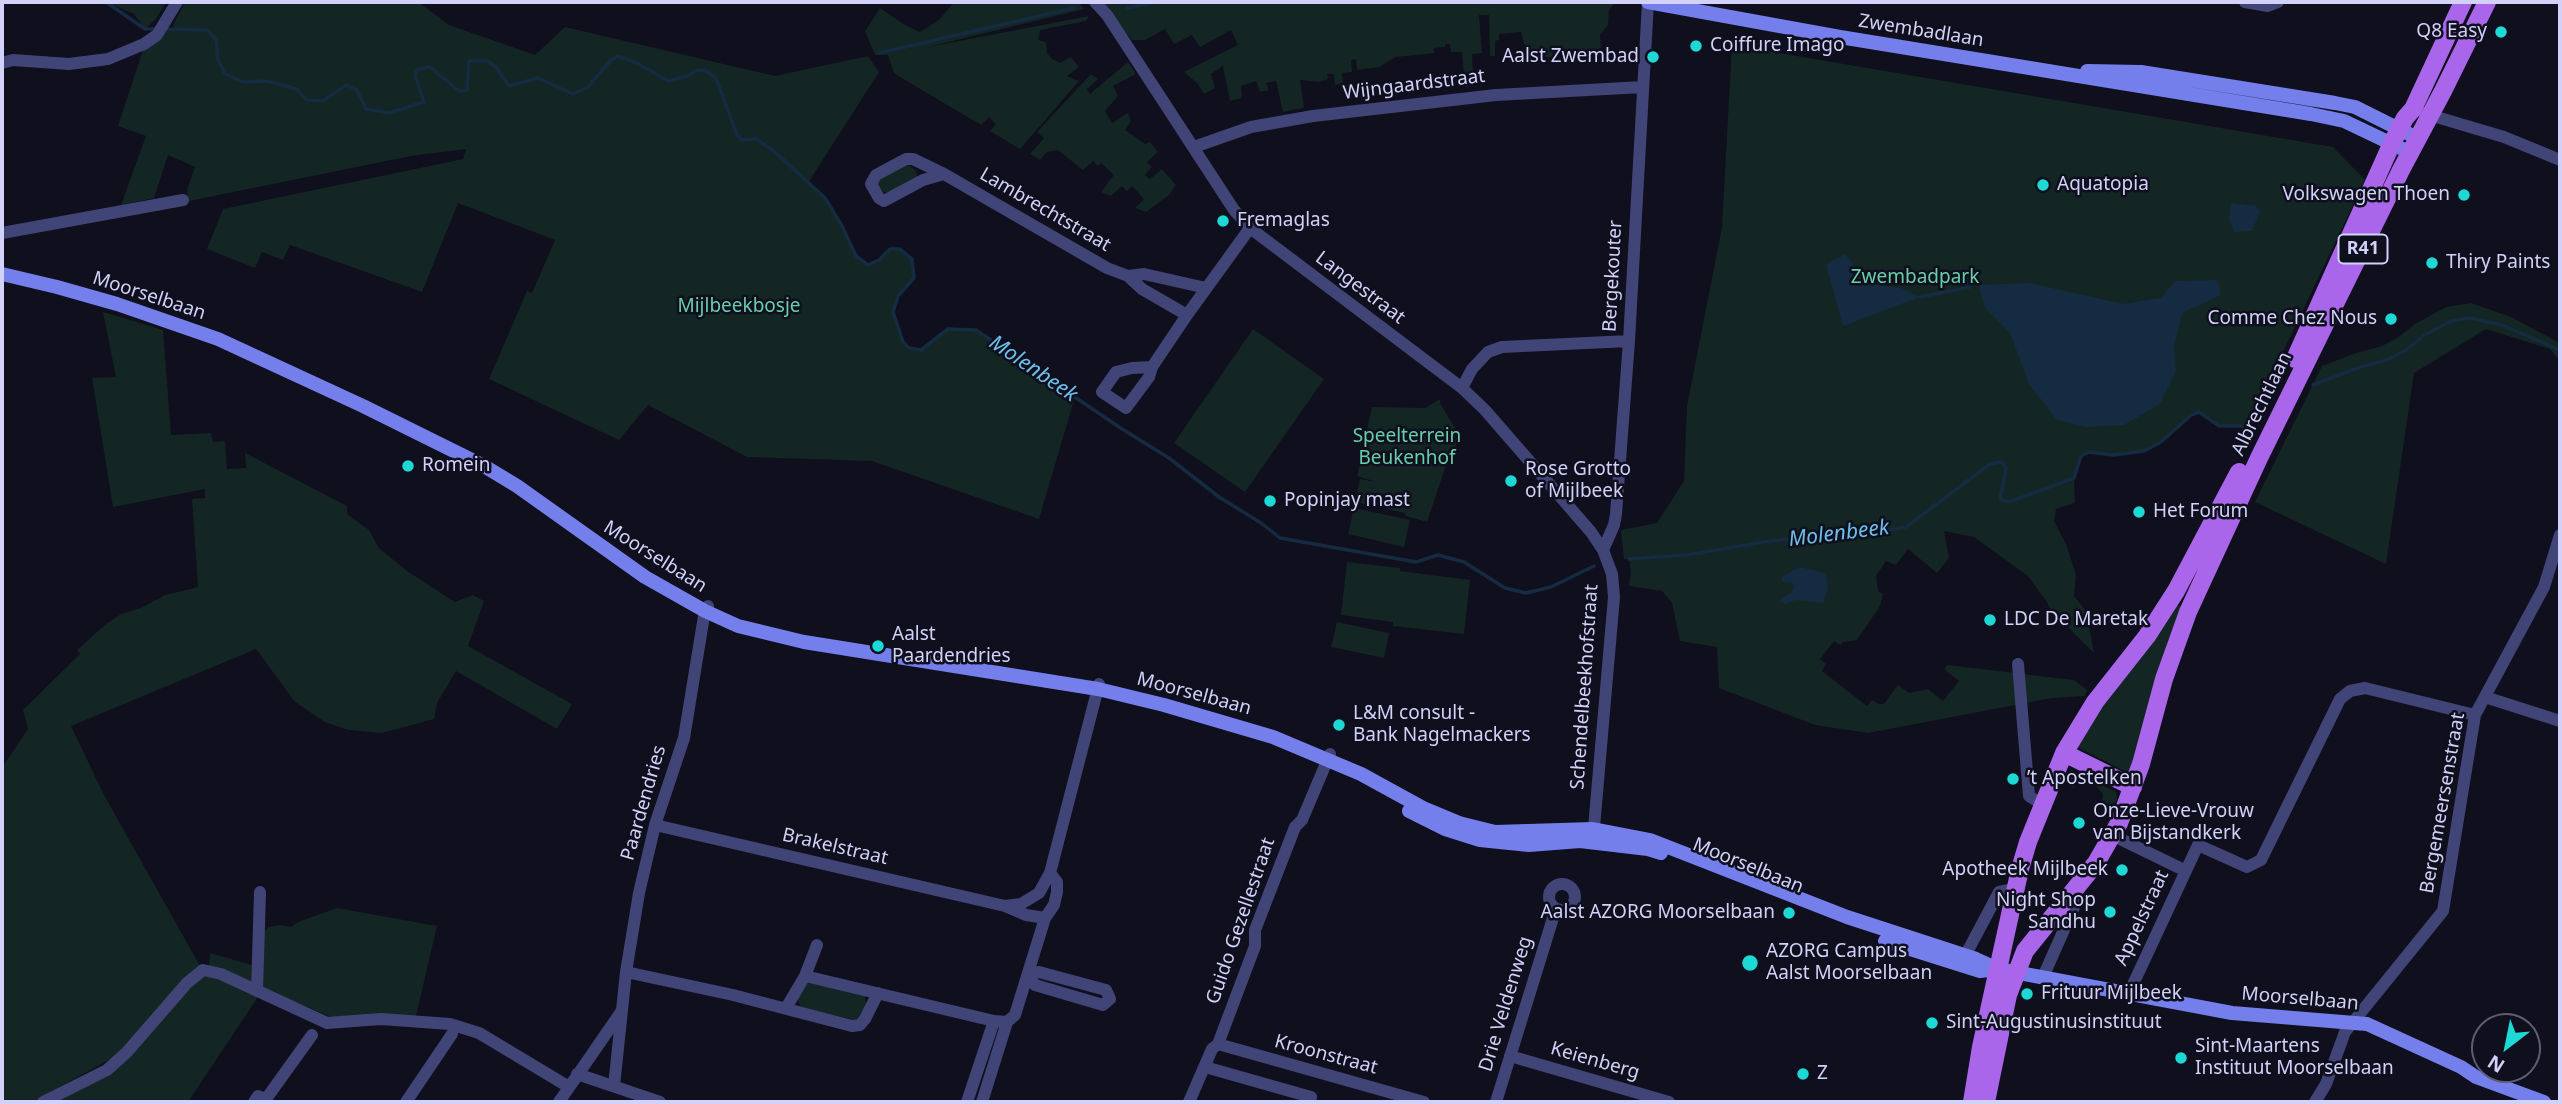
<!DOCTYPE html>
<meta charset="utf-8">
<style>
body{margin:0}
#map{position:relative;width:2562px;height:1104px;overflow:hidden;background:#0f0f1d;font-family:"Noto Sans",sans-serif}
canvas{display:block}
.frame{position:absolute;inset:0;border:4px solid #d1d1f9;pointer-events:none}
.north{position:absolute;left:2471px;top:1013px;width:70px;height:70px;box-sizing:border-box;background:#0f0f1d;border:2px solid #5d5d75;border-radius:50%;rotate:212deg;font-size:19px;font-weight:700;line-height:28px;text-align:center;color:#d1d1f9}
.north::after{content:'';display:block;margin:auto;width:24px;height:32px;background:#1ed8d5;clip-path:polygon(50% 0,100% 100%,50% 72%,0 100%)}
</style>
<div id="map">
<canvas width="2562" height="1104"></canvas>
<div class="frame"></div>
<div class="north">N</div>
</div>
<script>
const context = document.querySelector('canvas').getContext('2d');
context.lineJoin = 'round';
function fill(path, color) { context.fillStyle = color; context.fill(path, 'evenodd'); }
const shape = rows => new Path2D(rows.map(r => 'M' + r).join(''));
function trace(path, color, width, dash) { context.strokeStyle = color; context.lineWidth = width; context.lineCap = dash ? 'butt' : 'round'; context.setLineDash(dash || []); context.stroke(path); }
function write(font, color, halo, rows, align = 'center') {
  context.font = font + ' "Noto Sans",sans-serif'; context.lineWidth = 5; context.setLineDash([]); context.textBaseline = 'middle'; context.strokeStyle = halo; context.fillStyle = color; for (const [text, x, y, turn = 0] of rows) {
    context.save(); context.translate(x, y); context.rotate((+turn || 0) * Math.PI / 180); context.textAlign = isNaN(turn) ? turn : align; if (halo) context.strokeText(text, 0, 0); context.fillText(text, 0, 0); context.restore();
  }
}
fill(shape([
 [106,2,166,2,156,19,145,29,134,14],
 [185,2,418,2,449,25,535,55,565,27,775,76,868,56,879,72,808,183,825,198,842,226,856,256,868,265,879,260,890,249,900,249,912,259,914,278,898,296,893,313,903,341,909,348,921,350,948,329,976,330,1075,397,1039,519,872,461,747,457,648,405,619,440,489,379,527,291,532,293,555,240,458,203,422,292,290,245,283,260,262,252,255,268,207,249,223,209,463,159,466,149,411,156,189,201,187,190,195,167,168,155,154,198,121,205,146,136,118,126,143,50,168,28,174,29,173,25],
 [954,2,1079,2,1084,9,928,47,1089,16,1086,21,1040,30,1038,40,1046,42,1047,53,1052,59,1060,63,1071,57,1079,67,1067,76,1079,81,1020,149,990,131,996,124,989,117,981,125,900,77,894,73,888,55,875,55,865,31,880,8,905,25,920,32,939,20],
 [1096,2,1627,2,1614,4,1609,10,1608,25,1600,35,1601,48,1591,54,1577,52,1552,58,1534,55,1526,51,1521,32,1499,34,1499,40,1495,41,1495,56,1490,56,1489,15,1479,15,1482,53,1472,54,1473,77,1464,77,1462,52,1451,52,1450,44,1445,44,1445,47,1434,48,1434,53,1396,57,1379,67,1357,70,1356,59,1351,60,1352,72,1342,73,1343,84,1335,85,1334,74,1327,74,1328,79,1320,82,1300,80,1304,108,1283,112,1276,81,1266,83,1269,90,1260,92,1256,81,1241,86,1242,98,1230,101,1223,66,1211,74,1215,88,1204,94,1197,83,1184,72,1238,45,1231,30,1200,47,1192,35,1174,44,1165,29,1145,40,1132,40],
 [1732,45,2333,147,2365,180,2270,379,2244,426,2219,426,2199,412,2191,415,2161,442,2144,451,2113,455,2089,452,2081,457,2074,478,2075,503,2056,509,2054,521,2066,544,2076,575,2074,596,2086,611,2094,653,2066,625,2055,620,2047,602,2028,576,1974,537,1944,531,1949,558,1937,573,1908,549,1896,565,1886,561,1876,576,1878,591,1883,594,1880,606,1857,640,1843,642,1840,645,1834,641,1820,659,1826,664,1822,671,1867,706,1872,700,1879,704,1884,704,1898,685,1909,693,1928,689,1943,701,1959,681,1944,669,1948,665,2074,680,2087,690,2085,696,2052,698,1868,733,1815,725,1719,688,1717,647,1680,641,1672,603,1662,591,1629,586,1631,571,1629,559,1624,559,1621,530,1657,523,1684,481,1687,406,1722,227],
 [1128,62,1136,74,1113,86,1118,96,1105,111,1112,123,1128,113,1131,121,1125,130,1145,144,1150,142,1158,152,1147,162,1152,167,1145,175,1150,179,1162,169,1176,185,1169,195,1146,212,1135,208,1144,199,1132,186,1127,191,1122,186,1111,196,1101,192,1114,175,1101,163,1098,166,1093,161,1083,170,1058,150,1047,152,1040,160,1030,154,1044,138,1037,132,1091,74,1098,79,1087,89,1090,94],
 [906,163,916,171,917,177,890,194,878,189,877,184,883,176],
 [2471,303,2511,317,2560,343,2560,361,2550,349,2486,329,2414,373,2386,564,2255,502,2322,366,2356,353,2382,346,2397,338,2415,324,2446,307],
 [103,312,163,330,171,435,211,433,213,442,225,441,227,469,246,468,245,453,347,506,347,514,369,530,379,548,407,571,455,602,473,595,484,601,468,646,572,704,557,729,456,671,437,703,434,719,382,733,348,730,325,722,295,702,256,649,71,726,104,795,200,966,116,1056,32,1102,2,1102,2,768,28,729,23,710,80,654,77,650,106,624,121,614,141,608,165,595,198,587,192,499,205,498,205,489,113,507,92,378,116,377],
 [1253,329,1324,379,1245,492,1174,443],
 [1440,399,1440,403,1462,440,1457,443,1449,456,1427,522,1406,516,1405,513,1355,502,1360,479,1377,482,1357,476,1372,407,1425,408],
 [1354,508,1410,520,1404,547,1348,534],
 [1347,562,1400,568,1400,571,1470,580,1464,634,1393,626,1393,622,1341,615],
 [2177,605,2181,606,2167,643,2132,775,2077,747,2089,718,2107,702],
 [1337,622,1389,633,1384,658,1331,647],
 [2071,769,2116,792,2117,799,2113,807,2102,802,2103,794,2095,785,2090,783,2084,786,2080,782,2076,783,2073,788,2063,782],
 [337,908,437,926,416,1016,332,1017,209,967,210,953,252,965,261,934,269,927,280,925,291,927,298,922],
 [213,975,258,997,188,1102,52,1102,111,1071,197,978],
 [808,983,865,996,866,1005,858,1019,855,1020,800,1007,798,998]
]), '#132623');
fill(shape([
 [2231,203,2256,206,2260,211,2252,231,2235,232,2229,220],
 [1845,254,1869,284,1901,288,1920,297,1843,326,1826,265],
 [2218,280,2221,295,2182,313,2174,347,2176,371,2160,404,2124,425,2086,427,2057,420,2029,384,2010,333,1985,308,1978,285,2030,283,2123,304,2161,298,2175,281],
 [1799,567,1818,571,1826,575,1828,588,1823,603,1796,600,1785,604,1778,601,1792,592,1794,586,1791,582,1782,582,1782,577]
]), '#152b41');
trace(shape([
 [106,2,145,29,158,29],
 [1127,8,1157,2],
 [166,29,207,30,216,40,218,59,225,74,243,82,266,81,297,89,306,100,323,101,346,85,357,90,366,109,389,113,424,102,415,75,417,70,430,67,459,91,467,90,469,61,488,61,496,67,509,86,538,78,573,94,588,87,611,60,618,56,639,64,668,81,688,76,695,71,705,70,716,78,737,135,742,140,756,139,774,151,825,198,842,226,856,256,868,265,879,260,890,249,900,249,912,259,914,278,898,296,893,312,903,342,909,348,921,350,948,329,976,330,1122,429,1169,458,1219,497,1261,523,1280,538,1416,562,1438,555,1464,562,1505,588,1526,593,1551,587,1594,566],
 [879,53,1074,8],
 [1920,297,1970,287],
 [2313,385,2360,367,2387,360,2405,351,2423,336,2451,321,2470,318,2502,325,2560,350],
 [1629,559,1687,555,1764,542,1853,531,1876,532,1906,527,1990,464,2002,462,2006,468,2000,499,2009,502,2074,478,2081,456,2089,452,2113,455,2144,451,2161,442,2191,415,2199,412,2219,426,2244,426]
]), '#152b41', 3.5);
trace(shape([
 [1095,2,1107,15,1234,210,1250,228,1462,388,1485,410,1591,532,1603,550,1612,574,1614,597,1593,839],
 [2245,2,2268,6,2278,2],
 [2,63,13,60,69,64,108,59,144,44,157,35,177,2],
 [2423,113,2504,137,2560,160],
 [1194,147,1251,127,1313,116,1496,95,1643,87],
 [944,174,923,180,884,201,879,198,871,184,876,175,906,159,913,159,944,174,1107,268,1128,276,1142,289,1187,315],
 [2,233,183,200],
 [1128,276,1144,274,1206,288],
 [1152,367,1132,368,1116,372,1102,392,1126,408,1149,377,1152,367,1187,315,1250,228],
 [1462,388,1472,369,1488,352,1502,347,1629,341],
 [1603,550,1614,525,1616,514,1629,341,1648,2],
 [2018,664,2029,796,2043,805],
 [2485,697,2560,721],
 [655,825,1005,906,1021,904,1039,893,1050,873,1099,684],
 [2112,835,2186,871],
 '1549 897a13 13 0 1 1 26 0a13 13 0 1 1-26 0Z',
 [1005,906,1026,915,1045,918],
 [1965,956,1999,892,2009,890,2015,891],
 [626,972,733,995,852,1026,860,1025,865,1019,878,993],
 [1039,972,1106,990,1110,999,1103,1005,1035,985,1028,975,1039,972],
 [805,976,817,945],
 [2043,977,2075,905,2071,893],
 [257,991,260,892],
 [2129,993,2198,845,2247,867,2261,860,2340,699,2350,691,2365,688,2475,715],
 [786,1008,805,976,994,1021,1007,1022,1015,1015,1045,918,1054,905,1057,892,1057,882,1050,873],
 [1218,1044,1424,1102],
 [1510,1056,1669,1102],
 [1205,1067,1311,1097],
 [577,1074,660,1102],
 [614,1086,626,972,639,893,655,825,684,738,704,616,708,606],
 [43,1102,107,1070,127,1052,187,983,203,970,221,974,327,1023,381,1019,450,1024,479,1033,569,1087],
 [254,1102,258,1096,266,1099,312,1035],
 [406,1102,452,1034],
 [559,1102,621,1012],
 [967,1102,994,1021],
 [982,1102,1007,1022],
 [1189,1102,1212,1049,1218,1044,1255,946,1255,930,1295,827,1302,820,1330,754],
 [1496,1102,1553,918,1554,907],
 [2315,1102,2326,1084,2345,1032,2443,911,2475,715,2544,587,2560,535]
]), '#404476', 12);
trace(shape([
 [1648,2,1840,37,2311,114,2344,121,2409,152],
 [2087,71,2141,72,2335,103,2355,107,2417,138],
 [2,274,57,287,117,304,218,339,363,406,484,466,517,486,645,577,705,611,738,626,804,642,1098,689,1164,705,1273,737,1361,774,1423,808,1459,823,1495,832,1593,829,1650,840,1847,917,1976,959,1998,969,2232,1013,2367,1024,2461,1067,2476,1077,2544,1102],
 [1409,811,1445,829,1480,840,1529,845,1580,841,1648,849,1661,853],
 [1885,941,1980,971,1997,969]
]), '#757fec', 14);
trace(shape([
 [2295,359,2392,143,2405,118,2413,109,2463,2],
 [2064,753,2133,787],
 [1972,1102,1981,1047,2020,869,2028,842,2064,753,2095,702,2147,636,2176,591,2239,472],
 [1986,1102,2008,995,2025,951,2096,863,2119,823,2141,764,2164,679,2188,612,2259,458,2401,170,2443,91,2487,2]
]), '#aa66ea', 18);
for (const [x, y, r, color] of [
 [2501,32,7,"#1ed8d5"],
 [1696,46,7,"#1ed8d5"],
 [1653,57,7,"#1ed8d5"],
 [2043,185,7,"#1ed8d5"],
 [2464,195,7,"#1ed8d5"],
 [1223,221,7,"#1ed8d5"],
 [2432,263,7,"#1ed8d5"],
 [2391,319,7,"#1ed8d5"],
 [408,466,7,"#1ed8d5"],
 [1511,481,7,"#1ed8d5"],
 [1270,501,7,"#1ed8d5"],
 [2139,512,7,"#1ed8d5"],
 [1990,620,7,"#1ed8d5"],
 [878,646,7,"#1ed8d5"],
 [1339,725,7,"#1ed8d5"],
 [2013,779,7,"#1ed8d5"],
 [2079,823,7,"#1ed8d5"],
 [2122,870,7,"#1ed8d5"],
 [2110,912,7,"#1ed8d5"],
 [1789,913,7,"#1ed8d5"],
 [1750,963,9,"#1ed8d5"],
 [2027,994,7,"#1ed8d5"],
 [1932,1023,7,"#1ed8d5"],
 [2181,1058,7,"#1ed8d5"],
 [1803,1074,7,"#1ed8d5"]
]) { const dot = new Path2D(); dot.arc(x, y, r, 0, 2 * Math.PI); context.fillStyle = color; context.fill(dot); trace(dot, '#0f0f1d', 2.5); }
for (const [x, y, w] of [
 [2363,249,49]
]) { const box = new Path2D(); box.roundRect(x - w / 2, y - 14.5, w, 29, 5); context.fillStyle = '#0f0f1d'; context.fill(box); trace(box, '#d1d1f9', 2); }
write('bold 18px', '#d1d1f9', null, [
 ["R41",2363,249]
]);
write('19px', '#d1d1f9', '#0f0f1d', [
 ["Zwembadlaan",1921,31,9],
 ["Wijngaardstraat",1414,85,-7],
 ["Lambrechtstraat",1045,210,30],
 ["Bergekouter",1613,276,-87],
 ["Langestraat",1360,288,37],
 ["Moorselbaan",149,296,18],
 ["Albrechtlaan",2262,404,-64],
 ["Moorselbaan",655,557,32],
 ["Schendelbeekhofstraat",1585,687,-86],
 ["Moorselbaan",1194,694,15],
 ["Paardendries",644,803,-74],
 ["Bergemeersenstraat",2443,803,-80],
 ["Brakelstraat",835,847,13],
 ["Moorselbaan",1748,866,22],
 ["Appelstraat",2142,918,-65],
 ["Guido Gezellestraat",1241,921,-71],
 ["Moorselbaan",2300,999,5],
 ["Drie Veldenweg",1506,1004,-73],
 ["Kroonstraat",1326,1055,15],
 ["Keienberg",1595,1061,16]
]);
write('19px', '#d1d1f9', '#0f0f1d', [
 ["Q8 Easy",2487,32,"right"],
 ["Coiffure Imago",1710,46],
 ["Aalst Zwembad",1639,57,"right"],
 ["Aquatopia",2057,185],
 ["Volkswagen Thoen",2450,195,"right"],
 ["Fremaglas",1237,221],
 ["Thiry Paints",2446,263],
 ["Comme Chez Nous",2377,319,"right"],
 ["Romein",422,466],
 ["Rose Grotto",1525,470],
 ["of Mijlbeek",1525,492],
 ["Popinjay mast",1284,501],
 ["Het Forum",2153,512],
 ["LDC De Maretak",2004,620],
 ["Aalst",892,635],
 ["Paardendries",892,657],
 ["L&M consult -",1353,714],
 ["Bank Nagelmackers",1353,736],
 ["’t Apostelken",2027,779],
 ["Onze-Lieve-Vrouw",2093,812],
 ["van Bijstandkerk",2093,834],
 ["Apotheek Mijlbeek",2108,870,"right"],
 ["Night Shop",2096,901,"right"],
 ["Sandhu",2096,923,"right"],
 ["Aalst AZORG Moorselbaan",1775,913,"right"],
 ["AZORG Campus",1766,952],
 ["Aalst Moorselbaan",1766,974],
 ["Frituur Mijlbeek",2041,994],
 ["Sint-Augustinusinstituut",1946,1023],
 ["Sint-Maartens",2195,1047],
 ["Instituut Moorselbaan",2195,1069],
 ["Z",1817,1074]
], 'left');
write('19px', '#67cea9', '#0f0f1d', [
 ["Zwembadpark",1915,278],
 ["Mijlbeekbosje",739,307],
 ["Speelterrein",1407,437],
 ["Beukenhof",1407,459]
]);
write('italic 21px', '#6dbfeb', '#0f0f1d', [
 ["Molenbeek",1033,369,34],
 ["Molenbeek",1839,534,-7]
]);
</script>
